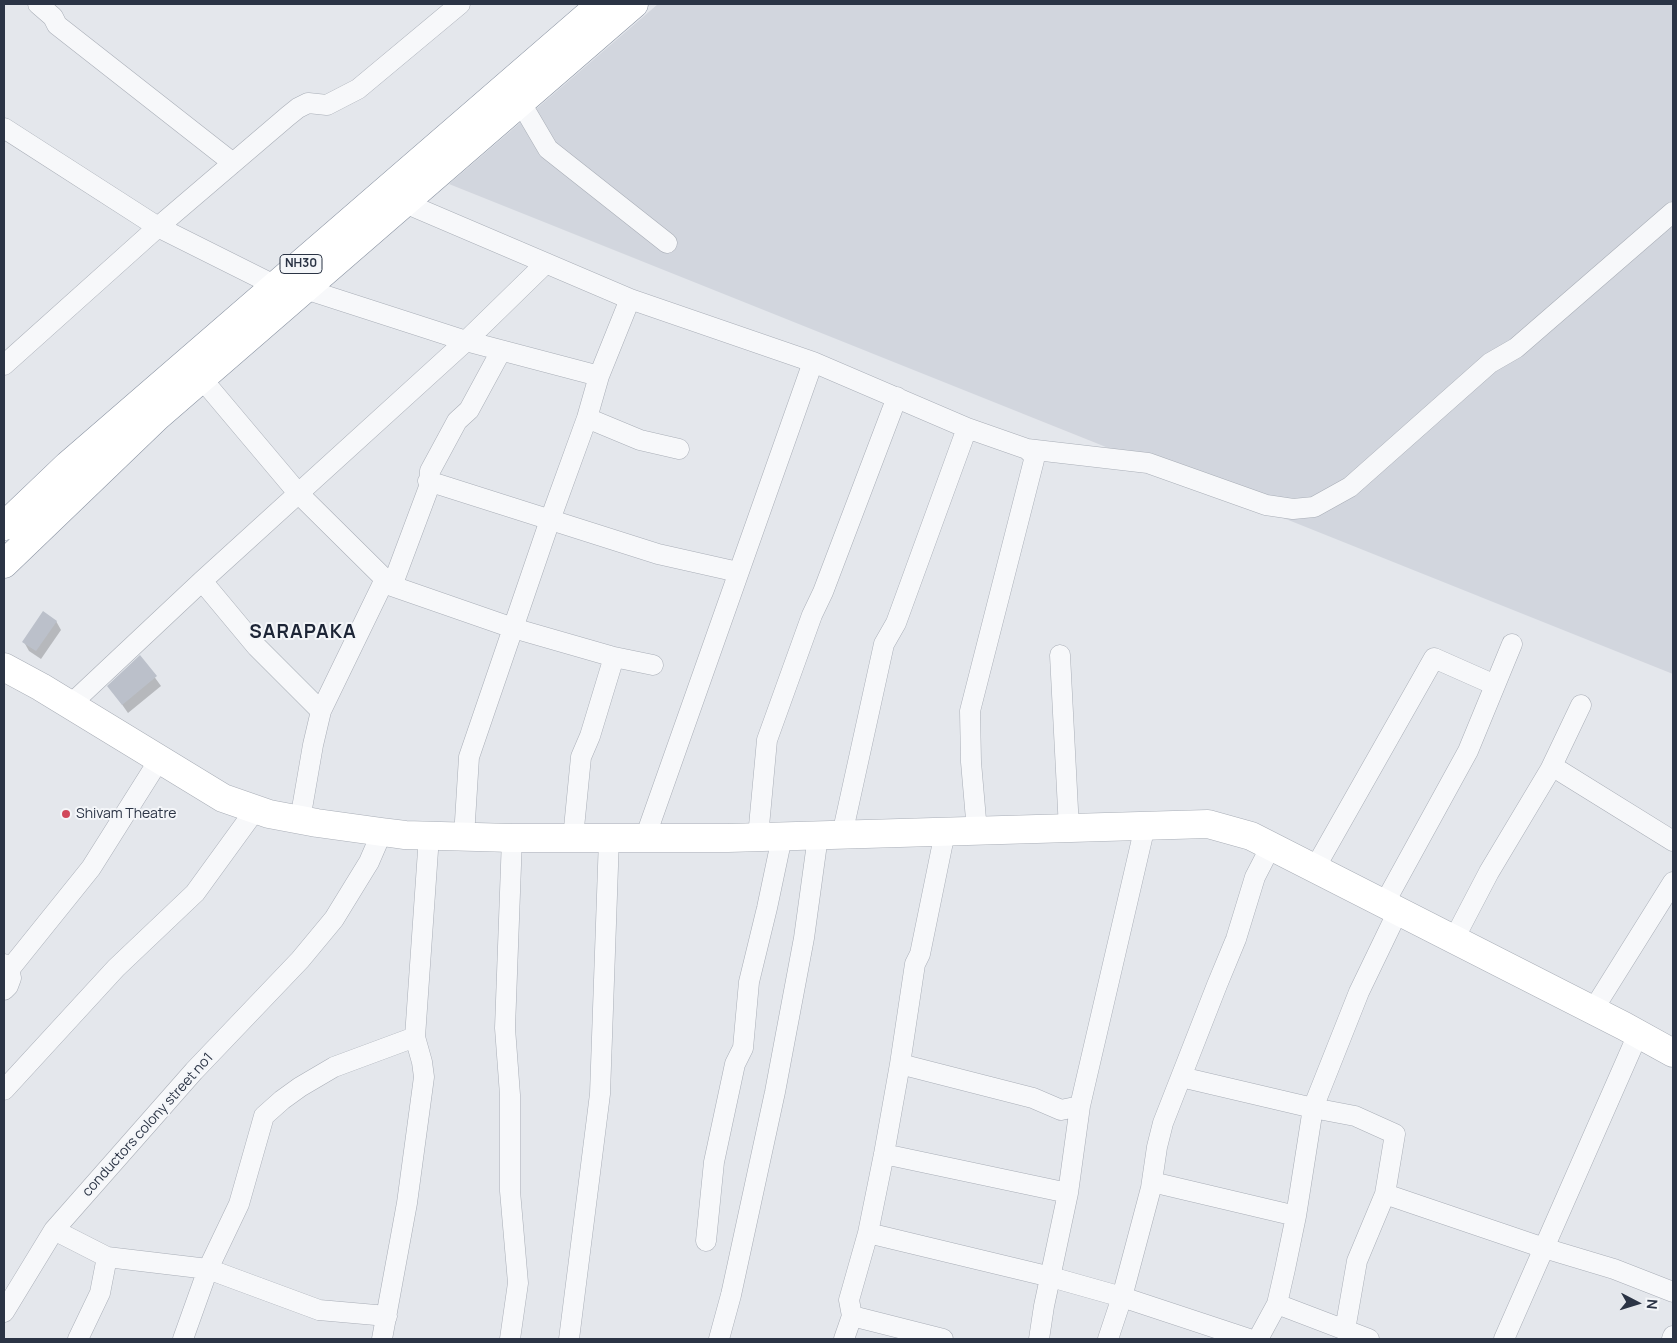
<!DOCTYPE html>
<style>
body{margin:0}
#map{position:relative;width:1677px;height:1343px;overflow:hidden;background:#e4e7ec;font-family:Manrope,sans-serif}
canvas{display:block}
.frame{position:absolute;inset:0;border:5px solid #2b3445;pointer-events:none}
.north{position:absolute;left:1612px;top:1278px;width:50px;height:50px;-webkit-text-stroke:4px #f4f6f9;paint-order:stroke;rotate:95deg;font-size:14px;font-weight:700;line-height:20px;text-align:center;color:#2b3445}
.north::after{content:'';display:block;margin:auto;width:18px;height:22px;background:#2b3445;clip-path:polygon(50% 0,100% 100%,50% 72%,0 100%)}
</style>
<div id="map">
<canvas width="1677" height="1343"></canvas>
<div class="frame"></div>
<div class="north">N</div>
</div>
<script>
const context = document.querySelector('canvas').getContext('2d');
context.lineJoin = 'round';
function fill(path, color) { context.fillStyle = color; context.fill(path, 'evenodd'); }
const shape = rows => new Path2D(rows.map(r => 'M' + r).join(''));
function trace(path, color, width, dash) { context.strokeStyle = color; context.lineWidth = width; context.lineCap = dash ? 'butt' : 'round'; context.setLineDash(dash || []); context.stroke(path); }
function write(font, color, halo, rows, align = 'center') {
  context.font = font + ' Manrope,sans-serif'; context.lineWidth = 4; context.setLineDash([]); context.textBaseline = 'middle'; context.strokeStyle = halo; context.fillStyle = color; for (const [text, x, y, turn = 0] of rows) {
    context.save(); context.translate(x, y); context.rotate((+turn || 0) * Math.PI / 180); context.textAlign = isNaN(turn) ? turn : align; if (halo) context.strokeText(text, 0, 0); context.fillText(text, 0, 0); context.restore();
  }
}
fill(shape([
 [658,4,1673,4,1673,674,449,184]
]), '#d2d6de');
fill(shape([
 [56,621,61,630,41,659,29,651,24,642],
 [140,657,161,686,128,713,109,686]
]), '#0003');
fill(shape([
 [43,611,57,621,36,651,22,642],
 [140,655,157,676,122,705,107,686]
]), '#bbc0ca');
const street = shape([
 [38,4,53,17,57,25,233,163],
 [521,103,548,149,667,243],
 [4,128,158,227,276,286],
 [405,203,630,299,813,362,967,428,1027,449,1148,463,1266,505,1293,509,1314,507,1350,487,1490,363,1516,348,1673,212],
 [305,289,466,341,599,376],
 [4,365,158,227,288,116,298,108,308,103,327,105,358,89,460,4],
 [202,379,298,493,392,586,513,628,614,657,590,736,581,757,573,838],
 [587,418,640,440,679,449],
 [428,481,658,554,738,572],
 [202,581,257,647,321,711],
 [392,586,429,487,430,471,457,421,469,410,501,351],
 [1060,655,1069,829],
 [614,657,653,665],
 [70,705,202,581,466,341,546,263],
 [1552,766,1673,841],
 [300,820,313,745,321,711,385,579],
 [977,831,971,762,970,711,1034,460,1033,455,1027,449],
 [842,835,884,644,896,623,967,428],
 [464,837,469,757,550,520,587,418,599,376,630,299],
 [758,837,767,740,812,615,823,592,897,397],
 [645,838,813,362],
 [1315,868,1434,658,1495,685],
 [1384,904,1468,751,1512,644],
 [1454,939,1489,872,1550,770,1581,705],
 [4,964,9,970,11,978,8,986,4,990],
 [9,970,91,868,159,760],
 [1593,1010,1673,882],
 [900,1064,1033,1098,1061,1110,1080,1106],
 [1181,1077,1313,1108,1355,1116,1395,1134,1385,1194,1357,1261,1345,1330],
 [4,1090,116,968,195,893,256,809],
 [884,1154,1068,1193],
 [1152,1182,1296,1216],
 [1385,1194,1544,1248,1614,1269,1673,1292],
 [868,1233,1051,1277,1122,1297,1249,1339],
 [706,1241,714,1162,735,1064,743,1048,749,982,767,908,782,837],
 [1277,1304,1369,1339],
 [4,1312,54,1230],
 [387,1316,319,1310,208,1269,239,1204,264,1116,282,1100,300,1087,334,1067,415,1037],
 [852,1316,943,1339],
 [78,1339,100,1293,107,1257],
 [183,1339,208,1269,107,1257,54,1230,194,1071,300,960,334,919,369,862,382,832],
 [382,1339,407,1203,424,1077,422,1062,415,1037,429,836],
 [510,1339,518,1283,510,1191,510,1095,505,1028,512,838],
 [569,1339,600,1094,609,838],
 [719,1339,731,1295,775,1092,804,938,818,836],
 [844,1339,852,1316,849,1300,868,1233,884,1154,900,1064,915,964,920,954,945,832],
 [1039,1339,1044,1306,1068,1193,1080,1106,1145,826],
 [1108,1339,1122,1297,1151,1188,1157,1147,1163,1123,1217,985,1236,939,1255,877,1271,846],
 [1258,1339,1277,1304,1285,1269,1296,1216,1313,1108,1359,992,1398,911],
 [1504,1339,1638,1034],
 [1672,1339,1673,1336]
]);
const secondary = shape([
 [4,667,41,687,223,798,269,814,317,823,382,832,405,835,512,838,728,838,1208,824,1251,836,1624,1026,1673,1053]
]);
const highway = shape([
 [4,526,68,465,601,4],
 [4,564,157,417,634,4]
]);
trace(street, '#a9aeb7', 21);
trace(secondary, '#a9aeb7', 29);
trace(highway, '#8b94a3', 29);
trace(street, '#f7f8fa', 20);
trace(secondary, '#fff', 28);
trace(highway, '#fff', 28);
for (const [x, y, r, color] of [
 [66,814,5,"#d1495b"]
]) { const dot = new Path2D(); dot.arc(x, y, r, 0, 2 * Math.PI); context.fillStyle = color; context.fill(dot); trace(dot, '#f4f6f9', 2); }
for (const [x, y, w] of [
 [301,264,42]
]) { const box = new Path2D(); box.roundRect(x - w / 2, y - 9.5, w, 19, 4); context.fillStyle = '#f4f6f9'; context.fill(box); trace(box, '#2b3445', 1); }
write('bold 12px', '#2b3445', null, [
 ["NH30",301,264]
]);
write('14px', '#2b3445', '#f4f6f9', [
 ["Shivam Theatre",76,814]
], 'left');
write('14px', '#2b3445', '#f4f6f9', [
 ["conductors colony street no1",148,1125,-48]
]);
context.letterSpacing = '1px';
write('bold 19px', '#1d2536', '#f4f6f9', [
 ["SARAPAKA",303,633]
]);
context.letterSpacing = '0px';
</script>
